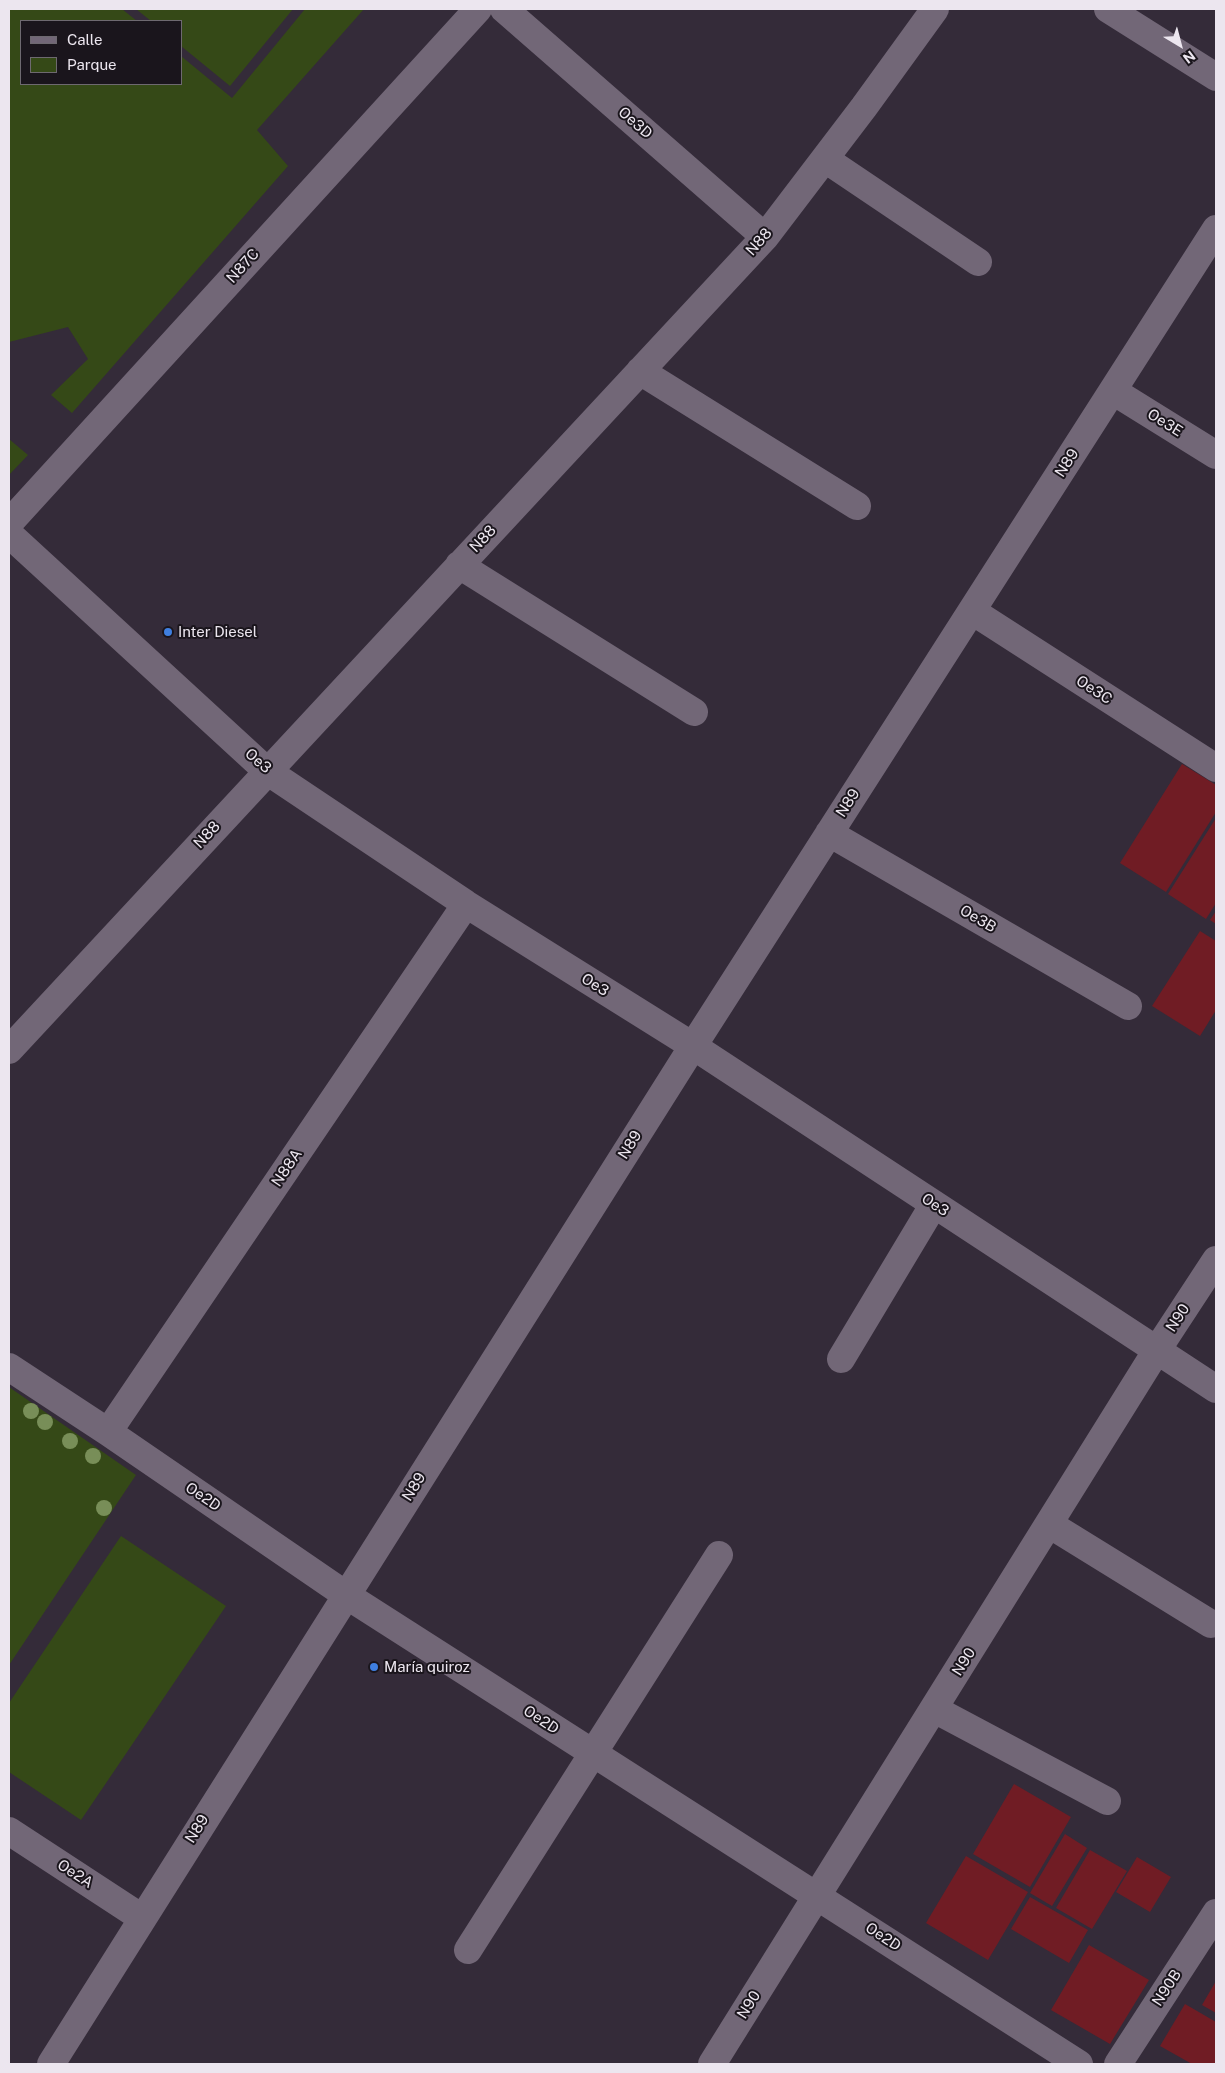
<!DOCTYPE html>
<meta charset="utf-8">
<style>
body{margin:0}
#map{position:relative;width:1225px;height:2073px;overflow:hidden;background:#342b39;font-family:"Public Sans",sans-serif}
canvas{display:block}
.frame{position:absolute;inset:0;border:10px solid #ece6ef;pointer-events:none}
.legend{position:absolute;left:20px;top:20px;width:162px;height:65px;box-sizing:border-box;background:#1a151c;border:1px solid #6e6970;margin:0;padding:6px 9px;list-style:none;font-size:15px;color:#ece6ef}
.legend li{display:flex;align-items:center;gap:10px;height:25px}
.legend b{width:25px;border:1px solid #6e6970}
.north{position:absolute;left:1155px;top:20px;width:50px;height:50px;-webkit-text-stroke:4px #1a151c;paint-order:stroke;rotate:143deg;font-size:14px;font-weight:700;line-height:20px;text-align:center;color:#ece6ef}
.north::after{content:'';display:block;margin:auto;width:18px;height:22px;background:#ece6ef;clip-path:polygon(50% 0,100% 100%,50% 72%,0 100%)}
</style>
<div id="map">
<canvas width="1225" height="2073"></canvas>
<div class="frame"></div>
<ul class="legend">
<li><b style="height:6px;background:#726777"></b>Calle</li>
<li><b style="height:14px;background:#354917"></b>Parque</li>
</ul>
<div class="north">N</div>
</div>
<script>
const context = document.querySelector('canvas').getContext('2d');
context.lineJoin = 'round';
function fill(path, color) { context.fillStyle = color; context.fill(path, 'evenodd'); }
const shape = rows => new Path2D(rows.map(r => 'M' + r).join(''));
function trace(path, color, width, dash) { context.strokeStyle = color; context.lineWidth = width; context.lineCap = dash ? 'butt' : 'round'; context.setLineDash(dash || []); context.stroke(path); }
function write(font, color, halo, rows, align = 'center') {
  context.font = font + ' "Public Sans",sans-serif'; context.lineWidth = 4; context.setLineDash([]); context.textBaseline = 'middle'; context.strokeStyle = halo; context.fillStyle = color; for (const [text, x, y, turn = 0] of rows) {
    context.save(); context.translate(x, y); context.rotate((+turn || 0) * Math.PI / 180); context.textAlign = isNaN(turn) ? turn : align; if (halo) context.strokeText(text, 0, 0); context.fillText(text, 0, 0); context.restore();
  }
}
fill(shape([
 [9,9,122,9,137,21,21,21,21,84,181,84,181,56,232,98,305,9,364,9,257,130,288,166,72,413,51,395,88,359,68,327,9,342],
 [136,9,293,9,230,86,181,46,181,21,151,21],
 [9,439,28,455,9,475],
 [9,1387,136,1475,9,1665],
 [121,1536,226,1606,81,1820,9,1772,9,1703]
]), '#354917');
fill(shape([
 [1182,764,1216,785,1216,812,1166,892,1120,863],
 [1216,818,1216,903,1206,919,1168,894],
 [1216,911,1216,924,1210,920],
 [1200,931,1216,941,1216,1010,1200,1036,1152,1006],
 [1014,1784,1071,1817,1030,1887,973,1854],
 [1065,1834,1087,1848,1052,1906,1030,1893],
 [1090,1850,1127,1871,1092,1929,1056,1908],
 [966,1856,1028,1892,988,1960,926,1923],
 [1137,1857,1171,1877,1150,1912,1116,1892],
 [1030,1897,1088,1930,1069,1963,1011,1929],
 [1089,1945,1149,1980,1110,2044,1051,2010],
 [1216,1981,1216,2013,1202,2005],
 [1185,2004,1216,2022,1216,2064,1192,2064,1160,2046]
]), '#701c24');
trace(shape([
 [504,9,765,237],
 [1108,9,1216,77],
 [825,159,978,262],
 [640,371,857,506],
 [1113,391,1216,455],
 [9,523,478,9],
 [9,534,267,771,466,904,693,1046,1216,1389],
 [459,565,694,712],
 [972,611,1216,768],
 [829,833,1128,1006],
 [9,1050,765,237,864,107,935,9],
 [841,1359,934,1204],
 [9,1367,108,1432,346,1595,1079,2064],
 [108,1432,466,904],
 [1049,1524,1211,1624],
 [934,1709,1107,1801],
 [9,1831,142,1918],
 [468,1950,719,1555],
 [51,2064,693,1046,1216,229],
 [712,2064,1157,1350,1216,1260],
 [1118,2064,1216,1913]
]), '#726777', 28);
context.fillStyle = '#788e58';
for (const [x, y] of [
 [31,1411],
 [45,1422],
 [70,1441],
 [93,1456],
 [104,1508]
]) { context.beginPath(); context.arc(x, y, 8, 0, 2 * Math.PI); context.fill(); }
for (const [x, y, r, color] of [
 [168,632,5,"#3f7fe0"],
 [374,1667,5,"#3f7fe0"]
]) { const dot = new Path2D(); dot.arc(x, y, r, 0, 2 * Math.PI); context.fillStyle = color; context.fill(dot); trace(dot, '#1a151c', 2); }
write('15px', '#ece6ef', '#1a151c', [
 ["Oe3D",635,123,41],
 ["N88",759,242,-49],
 ["N87C",243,266,-48],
 ["Oe3E",1165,423,32],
 ["N89",1067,463,-57],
 ["N88",483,539,-47],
 ["Oe3C",1094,690,33],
 ["Oe3",258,761,41],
 ["N89",848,803,-57],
 ["N88",207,835,-47],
 ["Oe3B",978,919,30],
 ["Oe3",595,985,32],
 ["N89",630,1145,-58],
 ["N88A",287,1168,-56],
 ["Oe3",935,1205,33],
 ["N90",1178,1318,-57],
 ["N89",414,1487,-58],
 ["Oe2D",203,1497,34],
 ["N90",964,1662,-58],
 ["Oe2D",541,1720,33],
 ["N89",197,1829,-58],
 ["Oe2A",75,1874,33],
 ["Oe2D",883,1937,33],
 ["N90B",1167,1988,-57],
 ["N90",749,2005,-58]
]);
write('15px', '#ece6ef', '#1a151c', [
 ["Inter Diesel",178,632],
 ["María quiroz",384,1667]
], 'left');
</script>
